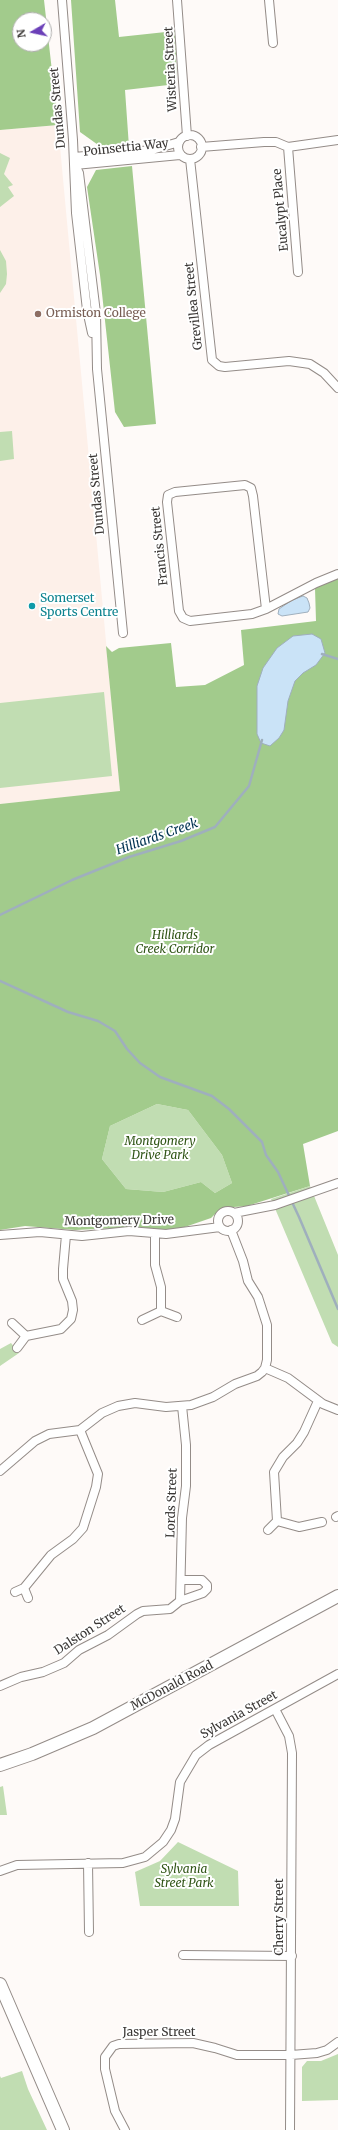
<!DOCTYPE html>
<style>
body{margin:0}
#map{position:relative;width:338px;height:2130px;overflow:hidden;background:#fefaf8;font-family:Merriweather,serif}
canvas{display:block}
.north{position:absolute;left:12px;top:12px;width:40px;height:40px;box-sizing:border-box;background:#fff;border:1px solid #b0afae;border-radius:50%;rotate:261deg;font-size:11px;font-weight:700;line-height:16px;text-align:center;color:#3a3735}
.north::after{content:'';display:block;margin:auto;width:14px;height:18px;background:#6b40b8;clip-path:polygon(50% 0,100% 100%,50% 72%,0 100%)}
</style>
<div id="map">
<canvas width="338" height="2130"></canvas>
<div class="north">N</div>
</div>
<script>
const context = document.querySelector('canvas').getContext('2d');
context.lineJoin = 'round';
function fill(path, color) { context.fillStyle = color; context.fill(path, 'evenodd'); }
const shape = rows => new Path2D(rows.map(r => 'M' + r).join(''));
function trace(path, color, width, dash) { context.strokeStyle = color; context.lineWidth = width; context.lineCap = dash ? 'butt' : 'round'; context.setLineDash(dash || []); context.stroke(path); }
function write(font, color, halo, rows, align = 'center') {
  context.font = font + ' Merriweather,serif'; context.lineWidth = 4; context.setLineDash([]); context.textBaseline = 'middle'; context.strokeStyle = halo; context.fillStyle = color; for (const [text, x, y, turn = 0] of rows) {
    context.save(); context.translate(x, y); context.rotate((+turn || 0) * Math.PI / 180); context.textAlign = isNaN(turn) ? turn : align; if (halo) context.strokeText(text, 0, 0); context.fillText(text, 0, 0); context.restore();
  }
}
fill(shape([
 [58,125,120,792,0,804,0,130]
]), '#fdf0e9');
fill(shape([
 [0,153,10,158,4,174,13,185,8,187,14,196,0,207],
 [0,250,6,261,7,274,6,284,0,293],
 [12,431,14,459,0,461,0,432],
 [104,692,112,776,0,788,0,703],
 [157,1104,188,1110,222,1155,232,1183,215,1193,201,1182,163,1192,126,1189,102,1159,110,1126],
 [310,1186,338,1255,338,1347,332,1343,271,1199],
 [11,1343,19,1353,0,1366,0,1349],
 [3,1786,7,1815,0,1815,0,1787],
 [178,1842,238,1871,239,1906,140,1906,135,1872,160,1861],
 [338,2054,338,2100,302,2101,302,2067,307,2061,321,2061],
 [22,2071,28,2089,47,2130,0,2130,0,2076,1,2078]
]), '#c1ddb2');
fill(shape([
 [0,0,44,0,58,125,0,130],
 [20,20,44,20,44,44,20,44],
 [71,0,115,0,119,37,175,31,177,84,125,90,129,147,101,147,80,132],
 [132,166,156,424,124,427,115,412,100,275,87,187,96,170],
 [338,578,338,1131,303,1144,310,1186,247,1206,221,1208,211,1218,179,1229,156,1229,137,1227,75,1230,25,1226,0,1230,0,804,120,791,106,646,112,652,119,648,171,643,176,687,205,685,244,665,241,630,316,621,315,588],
 [157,1104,188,1110,222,1155,232,1183,215,1193,201,1182,163,1192,126,1189,102,1159,110,1126]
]), '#a2cb8c');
const water = shape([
 [303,596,307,598,309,603,310,608,308,612,282,616,278,614,279,609,292,600,303,596],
 [312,634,321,639,325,653,316,665,303,673,295,681,288,701,284,730,279,738,270,746,261,743,257,734,257,686,263,668,277,648,293,636,312,634]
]);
fill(water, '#cae3f7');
trace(water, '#9fafbd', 1);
trace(shape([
 [322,654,338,659],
 [0,915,72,880,129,857,181,841,215,827,249,786,262,740],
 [0,981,68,1012,98,1021,115,1031,127,1049,140,1063,160,1077,212,1096,229,1109,262,1142,266,1155,278,1172,299,1217,338,1309]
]), '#9fafbd', 2.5);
const minor = shape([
 [62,0,73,140,76,213,87,310,92,333],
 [177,0,187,136],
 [269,0,273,43],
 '178 147a12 12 0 1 1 24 0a12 12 0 1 1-24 0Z',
 [201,147,264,142,276,142,288,147,338,140],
 [288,147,298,272],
 [74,157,152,150,179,142],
 [190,159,212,360,219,366,225,367,289,361,310,364,324,373,338,388],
 [75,165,79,173,96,313,97,369,123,633],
 [75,165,180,155],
 [266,609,253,496,251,488,245,485,175,492,168,495,167,502,179,611,183,618,190,621,252,614,266,609,316,583,338,574],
 '218 1221a10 10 0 1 1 20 0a10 10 0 1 1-20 0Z',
 [234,1213,275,1205,338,1183],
 [0,1235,40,1232,82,1236,129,1231,166,1234,220,1227],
 [161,1311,177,1317],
 [142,1320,161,1311,161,1287,155,1265,155,1234],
 [12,1323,26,1336],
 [17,1348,26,1336,61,1329,71,1319,73,1310,72,1301,63,1279,63,1269,66,1235],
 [265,1368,288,1378,323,1404,338,1410],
 [0,1471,35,1441,49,1434,80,1430,102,1413,118,1406,135,1403,166,1407,191,1405,213,1397,235,1384,257,1376,262,1372,265,1368,267,1360,267,1325,258,1297,248,1281,243,1261,231,1230],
 [336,1517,338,1516],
 [277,1521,299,1527,322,1522],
 [268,1530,277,1521,274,1472,283,1457,297,1443,304,1432,318,1401],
 [24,1588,28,1598],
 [15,1592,24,1588,51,1555,73,1539,83,1528,96,1487,98,1474,80,1430],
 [180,1601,182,1518,186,1486,186,1445,182,1406],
 [0,1686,21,1677,43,1672,64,1663,79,1650,108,1635,137,1614,143,1611,170,1609,180,1601,203,1593,207,1589,207,1585,202,1580,182,1580],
 [275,1709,289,1736,292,1753,290,2130],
 [88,1863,89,1932],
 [0,1871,17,1865,123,1863,145,1857,163,1842,171,1830,175,1819,180,1782,196,1755,209,1745,338,1674],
 [183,1955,292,1956],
 [125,2130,115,2111,105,2069,105,2057,113,2046,119,2044,193,2043,215,2048,237,2055,291,2055,317,2053,327,2050,338,2042]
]);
const secondary = shape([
 [0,1765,32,1754,93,1728,338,1596],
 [0,1984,63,2130]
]);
trace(minor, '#948c88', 10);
trace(secondary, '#948c88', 14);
trace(minor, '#fff', 8);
trace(secondary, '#fff', 12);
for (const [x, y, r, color] of [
 [38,314,4,"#8d6e63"],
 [32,606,4,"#0f9aa8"]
]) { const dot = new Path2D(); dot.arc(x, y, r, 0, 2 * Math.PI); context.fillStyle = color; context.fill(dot); trace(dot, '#fff', 1.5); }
write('12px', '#3a3735', '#fff', [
 ["Wisteria Street",171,69,-93],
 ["Dundas Street",58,108,-95],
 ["Poinsettia Way",126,148,-6],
 ["Eucalypt Place",281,210,-95],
 ["Grevillea Street",194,306,-96],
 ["Dundas Street",97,494,-95],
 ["Francis Street",160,546,-96],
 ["Montgomery Drive",119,1221,-1],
 ["Lords Street",172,1503,-88],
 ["Dalston Street",90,1630,-33],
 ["McDonald Road",172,1686,-28],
 ["Sylvania Street",239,1715,-29],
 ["Cherry Street",280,1917,-90],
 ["Jasper Street",159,2033]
]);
write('12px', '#785e54', '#fff', [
 ["Ormiston College",46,314]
], 'left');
write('12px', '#0d838f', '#fff', [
 ["Somerset",40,599],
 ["Sports Centre",40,613]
], 'left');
write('italic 12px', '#305516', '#fff', [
 ["Hilliards",175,936],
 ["Creek Corridor",175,950],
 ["Montgomery",160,1142],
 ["Drive Park",160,1156],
 ["Sylvania",184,1870],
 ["Street Park",184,1884]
]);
write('italic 13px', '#003251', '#fff', [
 ["Hilliards Creek",157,837,-19]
]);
</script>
